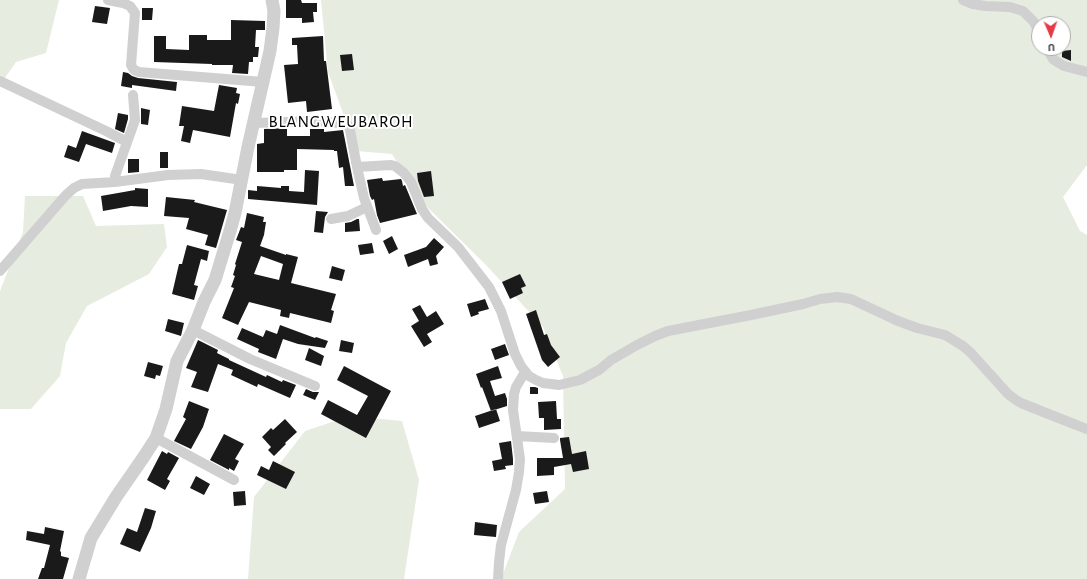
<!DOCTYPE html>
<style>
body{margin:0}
#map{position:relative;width:1087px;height:579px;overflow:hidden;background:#fff;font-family:"Alegreya Sans",sans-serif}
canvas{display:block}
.north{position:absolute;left:1031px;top:16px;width:40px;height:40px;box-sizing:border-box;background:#fff;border:1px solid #adadad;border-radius:50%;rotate:178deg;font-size:11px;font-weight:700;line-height:16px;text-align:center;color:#333}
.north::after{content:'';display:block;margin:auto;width:14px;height:18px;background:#e63946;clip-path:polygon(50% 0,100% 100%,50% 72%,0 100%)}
</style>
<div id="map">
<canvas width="1087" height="579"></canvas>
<div class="north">U</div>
</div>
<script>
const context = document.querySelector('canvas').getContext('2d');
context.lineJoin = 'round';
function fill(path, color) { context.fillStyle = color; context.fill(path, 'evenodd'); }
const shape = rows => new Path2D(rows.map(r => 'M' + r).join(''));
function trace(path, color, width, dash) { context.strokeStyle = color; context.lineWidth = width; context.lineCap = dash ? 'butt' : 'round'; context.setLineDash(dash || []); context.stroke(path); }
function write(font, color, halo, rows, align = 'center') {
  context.font = font + ' "Alegreya Sans",sans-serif'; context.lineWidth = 4; context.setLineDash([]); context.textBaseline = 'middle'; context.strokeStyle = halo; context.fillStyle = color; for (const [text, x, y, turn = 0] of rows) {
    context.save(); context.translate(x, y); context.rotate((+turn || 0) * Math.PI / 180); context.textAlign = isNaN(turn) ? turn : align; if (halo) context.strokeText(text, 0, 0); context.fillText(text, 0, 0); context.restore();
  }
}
fill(shape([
 [0,0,59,0,46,53,16,62,0,85],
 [321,0,1087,0,1087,165,1063,197,1080,231,1087,235,1087,579,501,579,519,532,565,489,563,376,543,327,486,265,422,202,392,154,357,151,328,72],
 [1039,24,1063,24,1063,48,1039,48],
 [25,196,83,196,96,226,164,224,167,247,149,274,87,306,66,343,60,376,31,409,0,409,0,291,23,232],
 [350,416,402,421,419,480,404,579,248,579,254,497,305,431]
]), '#e6ecdf');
fill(shape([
 [286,0,301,0,302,3,317,3,317,12,313,12,314,22,302,23,302,18,286,18],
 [95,6,110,8,107,24,92,22],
 [142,8,153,8,152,20,142,20],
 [231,20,265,21,265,30,256,30,255,47,259,47,258,57,253,57,253,62,249,62,248,74,232,73,233,65,212,65,212,64,154,62,154,36,166,36,166,49,189,50,189,35,207,35,207,40,231,40],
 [323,36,324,61,326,61,332,109,307,112,306,101,288,103,284,65,298,64,297,45,292,45,292,38],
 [1071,50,1071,61,1062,57,1062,51],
 [352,54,354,70,342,71,340,55],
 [123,72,128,73,132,76,138,78,177,82,176,91,132,85,132,88,121,86],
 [219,85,237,88,236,93,240,94,238,104,236,103,230,137,193,130,190,143,181,141,184,126,179,126,182,106,214,111],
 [141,108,150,110,148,125,141,124],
 [118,113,128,115,128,119,124,133,115,129],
 [287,128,287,136,310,136,310,129,324,129,324,132,343,130,354,186,345,186,343,167,339,168,337,151,334,151,334,150,297,149,297,170,284,170,284,172,257,172,257,144,264,143,264,129],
 [82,131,115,143,112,153,86,144,79,162,64,157,68,145,76,148],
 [160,152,168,152,168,168,160,168],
 [128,159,139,159,139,172,128,173],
 [305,170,319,171,317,205,248,199,248,190,257,191,257,186,281,188,281,186,289,186,289,191,304,192],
 [431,171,434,196,424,197,418,181,417,173],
 [382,178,383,181,401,179,402,181,403,186,405,185,417,214,380,223,377,215,374,199,372,200,370,196,367,180],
 [135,188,148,189,148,207,131,206,103,211,101,196,135,190],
 [166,197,195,200,194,202,227,210,216,248,205,245,208,235,186,229,189,218,164,216],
 [316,211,328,212,325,217,323,233,314,232],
 [247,213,264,217,263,222,266,222,264,235,260,246,286,255,286,254,298,257,291,283,336,294,331,310,334,311,331,323,290,313,289,318,280,316,281,310,249,302,238,325,222,318,234,288,231,287,235,276,233,275,236,265,235,264,242,242,236,240,241,227,244,228],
 [261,256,283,264,279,280,254,274],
 [357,219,359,219,360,231,345,232,345,223,351,222],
 [392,236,398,249,389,254,383,241],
 [434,238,444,247,436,256,438,264,430,266,428,259,408,267,404,255,426,247],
 [372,243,374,253,360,255,358,245],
 [187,245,209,251,207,261,201,259,194,285,198,286,194,300,172,294,179,264,182,264],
 [332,266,345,270,342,281,329,278],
 [520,274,526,286,521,288,523,293,510,299,502,282],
 [485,299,489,309,478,312,479,314,471,317,467,304],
 [420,305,427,317,436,311,444,324,427,334,432,342,424,347,411,326,419,321,412,309],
 [536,310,544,335,547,334,551,345,560,357,548,367,542,360,526,314],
 [168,319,184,323,181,336,165,331],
 [280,325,315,338,316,337,328,341,325,348,298,344,283,339,276,359,258,352,259,349,237,339,242,328,263,337,266,330,277,334],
 [198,340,218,350,217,353,229,359,229,360,266,377,267,375,282,382,283,380,296,385,290,398,258,384,257,387,231,375,233,370,218,364,208,392,191,387,197,372,186,368],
 [341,340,354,343,352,353,339,351],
 [505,344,509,355,495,360,491,349],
 [309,348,324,356,321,366,305,360],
 [148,362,163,366,160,376,156,375,155,379,144,376],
 [344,366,391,391,366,438,321,414,328,400,357,415,368,396,337,380],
 [498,366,502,378,490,381,495,396,505,393,507,399,507,406,491,411,482,387,481,388,476,374],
 [530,387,535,387,538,388,538,394,530,394],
 [306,389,313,392,319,392,315,400,303,395],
 [189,401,209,409,203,427,191,449,174,441,186,419,183,417],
 [556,401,557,419,561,419,561,429,544,430,544,418,539,418,538,402],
 [496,409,500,421,479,428,475,416],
 [285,419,297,432,285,443,286,444,274,456,268,450,271,447,262,437,271,428,273,430],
 [224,434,244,444,235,459,239,461,234,471,229,468,229,470,210,460],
 [569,437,572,454,586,451,589,469,573,472,571,464,554,467,554,475,537,476,537,458,563,458,560,440,560,438],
 [511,441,513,459,513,465,505,466,506,469,494,471,492,461,502,459,499,443],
 [162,451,167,454,168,452,179,458,167,479,170,481,165,490,147,480],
 [273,461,295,472,286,489,257,475,261,466,269,470],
 [196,476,210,484,204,495,190,488],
 [245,491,246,505,234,506,233,492],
 [547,491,549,502,535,504,533,493],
 [145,508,156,511,151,528,140,552,120,544,127,528,137,532],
 [475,522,497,525,496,537,474,535],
 [45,527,64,531,60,551,61,552,61,556,69,558,63,579,38,579,42,568,44,568,50,545,26,540,27,531,44,534]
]), '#1a1a1a');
trace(shape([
 [108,0,123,3,130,6,135,13,131,65,134,70,139,72,263,82],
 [963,0,973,4,985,6,1010,7,1023,11,1033,21,1039,31],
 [1047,48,1053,59,1059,63,1064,66,1087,72],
 [0,81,106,131,127,142],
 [133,95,135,120,115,176,115,182,168,175,201,174,242,180],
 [254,123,319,121,346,124,349,126,350,130,357,167,391,165,395,166,404,173,411,182,422,209,428,218,458,247,489,287,501,311,515,354,521,366,529,376,536,380,543,383,559,385,580,380,599,370,611,360,637,345,655,336,668,331,751,315,803,304,820,299,837,297,851,299,898,321,917,328,945,335,963,346,971,353,1008,394,1016,400,1021,403,1056,417,1087,429],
 [357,167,364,198,376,230],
 [331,219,348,216,367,207],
 [0,271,66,195,74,188,82,184,115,182],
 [193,330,250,359,315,386],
 [517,436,554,438],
 [156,438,234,480],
 [498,579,499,562,501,545,516,490,519,472,520,459,513,410,514,394,516,387,525,372]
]), '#d0d0d0', 10);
trace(shape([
 [79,579,91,538,116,497,143,458,156,438,166,409,177,361,193,330,204,302,215,280,230,231,235,213,248,147,270,51,273,28,274,11,272,0]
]), '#d0d0d0', 13);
context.letterSpacing = '1px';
write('17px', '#000', '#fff', [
 ["BLANGWEUBAROH",341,122]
]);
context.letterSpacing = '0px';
</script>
